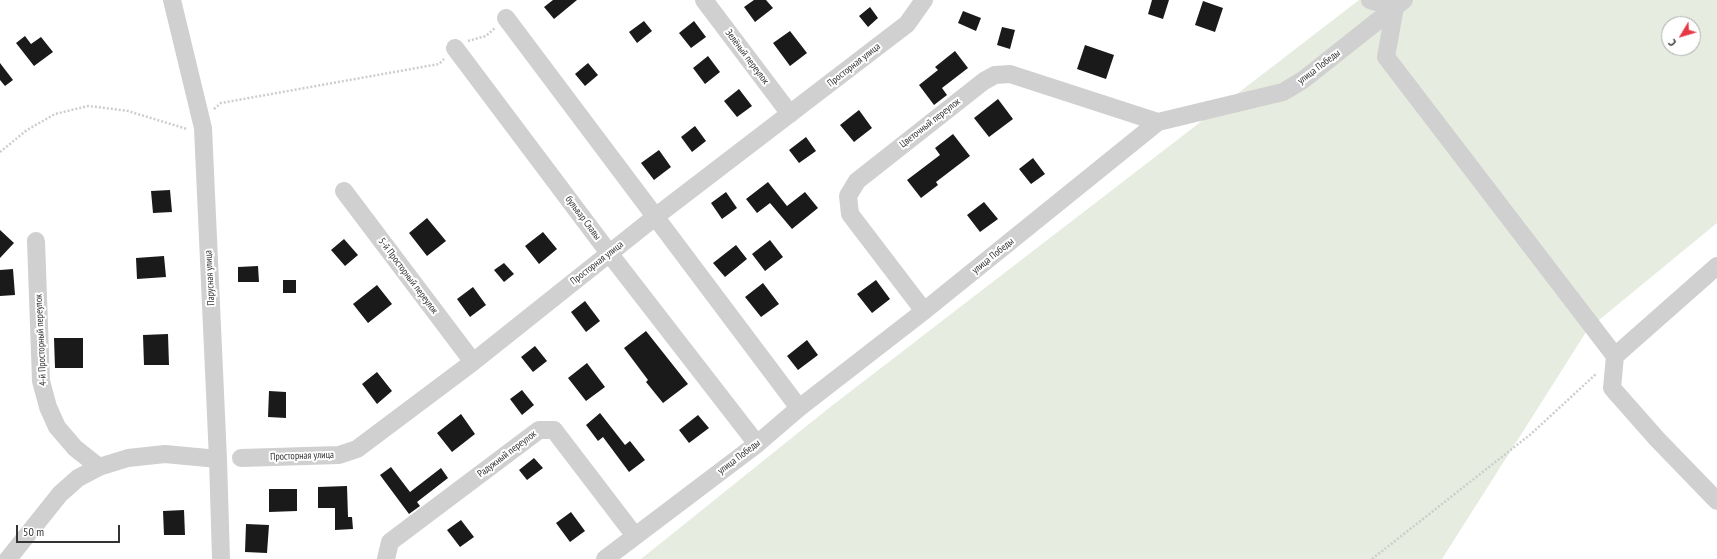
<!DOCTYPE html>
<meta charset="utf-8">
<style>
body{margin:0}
#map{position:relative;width:1717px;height:559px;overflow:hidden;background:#fff;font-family:"PT Sans Narrow",sans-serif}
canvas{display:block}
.north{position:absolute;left:1661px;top:16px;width:40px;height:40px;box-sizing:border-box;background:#fff;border:1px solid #adadad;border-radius:50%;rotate:232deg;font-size:11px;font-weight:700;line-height:16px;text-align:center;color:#333}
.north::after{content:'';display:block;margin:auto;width:14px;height:18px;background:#e63946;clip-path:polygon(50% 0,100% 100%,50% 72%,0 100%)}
.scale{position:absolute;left:16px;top:525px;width:104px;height:18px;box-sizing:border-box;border:2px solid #333;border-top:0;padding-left:5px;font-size:12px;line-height:14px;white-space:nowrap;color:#333;-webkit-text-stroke:3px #fff;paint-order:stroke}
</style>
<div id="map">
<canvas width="1717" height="559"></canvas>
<div class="north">С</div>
<div class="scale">50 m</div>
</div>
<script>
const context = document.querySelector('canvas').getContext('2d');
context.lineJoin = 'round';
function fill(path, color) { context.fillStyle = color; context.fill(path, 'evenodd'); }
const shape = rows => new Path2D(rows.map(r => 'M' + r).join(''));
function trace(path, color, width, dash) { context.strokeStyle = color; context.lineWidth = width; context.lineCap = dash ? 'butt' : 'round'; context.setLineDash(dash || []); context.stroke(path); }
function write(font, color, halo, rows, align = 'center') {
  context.font = font + ' "PT Sans Narrow",sans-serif'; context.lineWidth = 4; context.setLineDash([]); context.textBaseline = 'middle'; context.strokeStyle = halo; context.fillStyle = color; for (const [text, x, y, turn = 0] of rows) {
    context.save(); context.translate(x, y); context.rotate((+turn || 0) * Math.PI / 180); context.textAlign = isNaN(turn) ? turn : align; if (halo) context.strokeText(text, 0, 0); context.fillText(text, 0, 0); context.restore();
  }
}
fill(shape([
 [1359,0,1717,0,1717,223,1588,329,1442,559,641,559,829,408],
 [1669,24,1693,24,1693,48,1669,48]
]), '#e6ecdf');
fill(shape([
 [553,0,577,0,554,19,544,7],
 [754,0,766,0,773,8,755,22,744,7],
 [1152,0,1169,0,1163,19,1148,14],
 [1203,1,1223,8,1215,32,1195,25],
 [870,7,878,18,868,27,859,16],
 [963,11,981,18,976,31,958,23],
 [644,21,652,31,637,43,629,32],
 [694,21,706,37,691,48,679,33],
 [1002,27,1015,30,1010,49,997,45],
 [790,31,807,53,790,66,773,43],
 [25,36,31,44,41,37,53,52,34,66,16,43],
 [1085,45,1114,55,1106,79,1077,69],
 [955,51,968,68,942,88,947,95,934,105,919,85,938,70,935,67],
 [708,56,720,72,705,84,693,68],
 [0,63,13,80,5,86,0,80],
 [588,63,598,75,585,86,575,74],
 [739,89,752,106,737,117,724,101],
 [998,99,1013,119,989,137,974,118],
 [859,110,872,128,854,142,840,125],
 [695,126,706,141,692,152,681,137],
 [953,134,970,156,936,182,938,185,921,198,907,180,940,155,935,148],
 [806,137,816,151,799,163,789,150],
 [659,150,671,167,654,180,641,163],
 [1033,158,1045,174,1031,184,1019,169],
 [768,182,787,206,805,192,818,208,792,229,770,203,757,213,746,199],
 [170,190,172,212,153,213,151,191],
 [726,192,737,208,722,219,711,203],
 [984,202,998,219,980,232,967,215],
 [427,218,446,241,427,256,409,233],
 [0,230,14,243,0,258],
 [543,232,557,249,539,264,525,246],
 [344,239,358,255,345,266,331,250],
 [770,240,783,257,765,271,752,254],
 [736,245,747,259,725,277,713,263],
 [164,256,166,277,137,279,136,258],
 [504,263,514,274,504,282,494,270],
 [258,266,259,282,238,282,238,267],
 [13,269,15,295,0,296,0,270],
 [283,280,296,280,296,293,283,293],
 [876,280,890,299,872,313,857,294],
 [763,283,779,304,761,317,745,297],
 [377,285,392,304,368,323,353,304],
 [473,287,486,305,470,317,457,299],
 [585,301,600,321,586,332,571,312],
 [646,331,688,384,663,403,646,382,648,380,624,348],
 [168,334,169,365,144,365,143,335],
 [54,338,83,338,83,368,55,368],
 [807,340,818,355,798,370,787,356],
 [535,346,547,361,533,372,521,357],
 [587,363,605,387,586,401,568,378],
 [377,372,392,391,377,404,362,384],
 [522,390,534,405,522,415,510,399],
 [269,391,286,392,286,418,268,417],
 [600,413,625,445,630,441,645,460,629,472,603,437,598,441,586,425],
 [461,414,475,434,452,452,437,433],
 [698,415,709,428,689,443,679,430],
 [534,458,543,468,527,480,519,470],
 [391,467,410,492,441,468,448,478,417,502,420,506,409,514,380,475],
 [347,486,348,517,352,517,353,529,335,530,335,508,318,508,318,487],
 [269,489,297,489,297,511,269,512],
 [184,510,185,535,164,535,163,511],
 [571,512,585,531,570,542,556,523],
 [461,520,474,537,460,547,447,530],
 [246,524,269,525,267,553,245,552]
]), '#1a1a1a');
trace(shape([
 [468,41,486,36,495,28],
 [214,109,221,103,439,64,444,59],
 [0,152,27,130,55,114,88,106,128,111,187,129],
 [1372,559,1531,434,1597,373]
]), '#cdcdcd', 2.5, [2, 2]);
trace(shape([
 [172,0,203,128,218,459,221,559],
 [704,0,790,114],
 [1370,0,1395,7,1386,57,1615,356],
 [506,18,799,408],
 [455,48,609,253,757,444],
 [344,191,473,362],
 [36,241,41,381,48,407,57,427,75,448,99,467],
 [1717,266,1615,356,1612,388,1657,439,1717,501],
 [924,311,850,214,848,196,857,181,984,81,995,75,1010,74,1158,122],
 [241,458,339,455,357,449,473,362,655,217,907,24,924,0],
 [8,559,60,494,78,478,99,467,128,458,165,454,218,459],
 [386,559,390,542,539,430,554,430,635,536],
 [605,559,757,444,799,408,924,311,1158,122,1283,92,1303,80,1404,0]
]), '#d0d0d0', 18);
write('10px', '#333', '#fff', [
 ["Зелёный переулок",747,57,53],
 ["Просторная улица",854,65,-38],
 ["улица Победы",1319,67,-37],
 ["Цветочный переулок",930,123,-38],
 ["бульвар Славы",583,218,53],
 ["улица Победы",993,256,-39],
 ["Просторная улица",597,263,-38],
 ["5-й Просторный переулок",408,276,53],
 ["Парусная улица",210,278,-93],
 ["4-й Просторный переулок",41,340,-93],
 ["Радужный переулок",507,454,-37],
 ["Просторная улица",302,456,-2],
 ["улица Победы",739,457,-37]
]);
</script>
